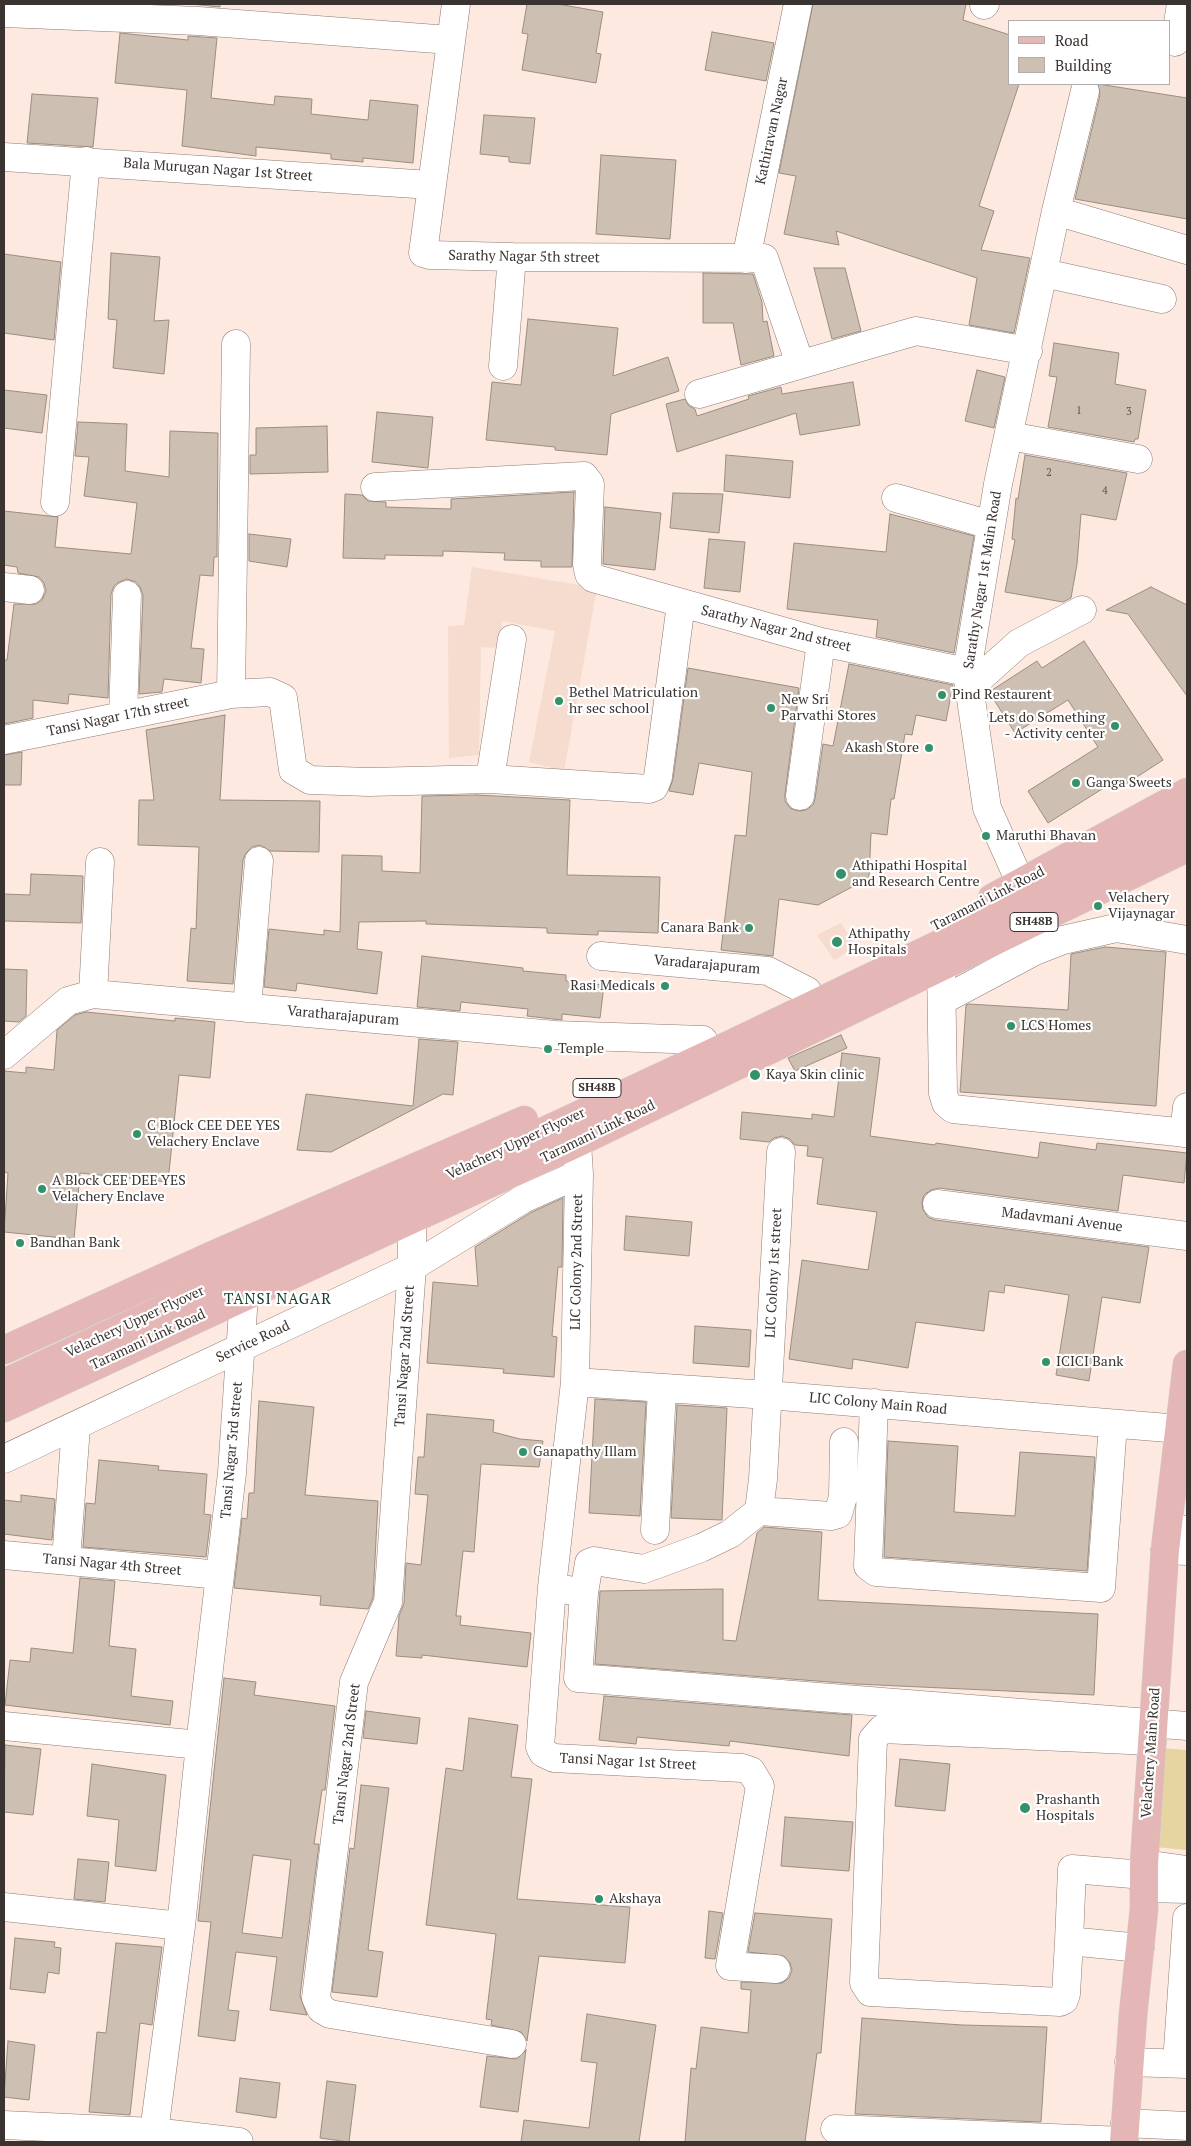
<!DOCTYPE html>
<style>
body{margin:0}
#map{position:relative;width:1191px;height:2146px;overflow:hidden;background:#fde9e0;font-family:"PT Serif",serif}
canvas{display:block}
.frame{position:absolute;inset:0;border:5px solid #3a3330;pointer-events:none}
.legend{position:absolute;left:1008px;top:20px;width:162px;height:65px;box-sizing:border-box;background:#fff;border:1px solid #b0adac;margin:0;padding:6px 9px;list-style:none;font-size:15px;color:#3a3330}
.legend li{display:flex;align-items:center;gap:10px;height:25px}
.legend b{width:25px;border:1px solid #b0adac}
</style>
<div id="map">
<canvas width="1191" height="2146"></canvas>
<div class="frame"></div>
<ul class="legend">
<li><b style="height:6px;background:#e4b6b5"></b>Road</li>
<li><b style="height:14px;background:#cdbfb1"></b>Building</li>
</ul>
</div>
<script>
const context = document.querySelector('canvas').getContext('2d');
context.lineJoin = 'round';
function fill(path, color) { context.fillStyle = color; context.fill(path, 'evenodd'); }
const shape = rows => new Path2D(rows.map(r => 'M' + r).join(''));
function trace(path, color, width, dash) { context.strokeStyle = color; context.lineWidth = width; context.lineCap = dash ? 'butt' : 'round'; context.setLineDash(dash || []); context.stroke(path); }
function write(font, color, halo, rows, align = 'center') {
  context.font = font + ' "PT Serif",serif'; context.lineWidth = 4.5; context.setLineDash([]); context.textBaseline = 'middle'; context.strokeStyle = halo; context.fillStyle = color; for (const [text, x, y, turn = 0] of rows) {
    context.save(); context.translate(x, y); context.rotate((+turn || 0) * Math.PI / 180); context.textAlign = isNaN(turn) ? turn : align; if (halo) context.strokeText(text, 0, 0); context.fillText(text, 0, 0); context.restore();
  }
}
fill(shape([
 [472,567,597,588,564,771,529,762,555,631,502,621,501,648,481,647,479,755,449,758,448,626,464,625],
 [841,923,856,947,834,960,817,935]
]), '#f6dbcf');
fill(shape([
 [1161,1748,1187,1750,1187,1850,1154,1847]
]), '#e6d5a0');
const building = shape([
 [191,4,220,4,220,7,191,4],
 [527,4,558,4,603,12,596,53,601,54,596,83,522,70,528,34,522,33,527,4],
 [813,4,966,4,963,20,1010,35,1010,84,1019,84,979,206,994,211,981,250,1030,258,1014,333,969,325,977,278,836,231,839,245,784,234,796,176,779,173,813,4],
 [712,32,774,43,766,81,705,70,712,32],
 [120,33,188,40,188,36,217,38,211,98,274,105,275,96,312,99,311,114,368,120,370,100,418,105,413,163,363,158,363,162,331,159,331,154,256,147,256,156,182,146,187,90,115,83,120,33],
 [1098,84,1187,98,1187,219,1075,199,1100,95,1098,84],
 [32,94,98,98,93,147,27,143,32,94],
 [484,115,535,118,530,164,509,162,509,157,480,154,484,115],
 [601,155,676,160,670,239,596,234,601,155],
 [111,253,160,257,154,321,169,320,164,374,113,368,117,320,108,319,111,253],
 [4,254,61,262,54,340,4,333,4,254],
 [814,268,845,268,861,331,832,339,814,268],
 [703,273,753,274,762,302,763,322,767,321,774,356,741,365,733,323,703,323,703,273],
 [528,319,618,328,613,376,668,357,679,391,611,414,607,455,555,450,555,447,486,440,492,382,521,385,528,319],
 [1054,343,1119,353,1115,384,1146,390,1138,439,1135,439,1134,442,1048,427,1057,377,1049,376,1054,343],
 [977,370,1005,377,994,428,965,421,977,370],
 [853,382,860,425,800,435,796,413,677,452,666,404,685,399,689,406,695,409,697,416,749,399,748,396,781,387,782,394,853,382],
 [4,390,47,395,42,433,4,428,4,390],
 [377,412,433,417,428,468,372,462,377,412],
 [78,422,127,424,125,471,169,477,170,431,218,433,217,557,214,557,213,576,200,575,191,648,204,649,201,683,164,679,162,692,139,694,143,595,140,587,136,582,127,579,119,582,114,586,111,594,108,698,69,694,68,704,33,700,33,718,4,724,4,660,7,660,14,604,36,604,42,600,46,591,44,583,39,577,18,573,17,567,4,565,4,511,58,517,55,547,131,554,137,503,84,496,89,457,75,456,78,422],
 [327,426,328,472,250,474,250,455,256,455,256,428,327,426],
 [726,455,793,461,790,498,724,491,726,455],
 [1025,455,1127,473,1116,520,1081,514,1077,564,1071,598,1063,602,1005,592,1015,540,1012,539,1016,498,1018,499,1025,455],
 [574,492,572,567,541,567,541,561,504,560,505,553,443,551,443,556,385,555,385,559,343,558,345,494,362,495,368,501,386,502,386,507,451,509,451,499,574,492],
 [673,493,723,494,719,533,670,528,673,493],
 [605,507,661,513,655,570,603,564,605,507],
 [890,514,974,536,954,653,876,637,878,620,787,609,794,543,886,552,890,514],
 [249,534,291,539,287,567,249,561,249,534],
 [709,539,745,542,740,592,704,588,709,539],
 [1151,587,1187,605,1187,696,1128,614,1106,610,1151,587],
 [1084,641,1163,760,1123,786,1118,779,1048,823,1028,791,1098,747,1068,700,1015,733,989,692,1037,661,1042,668,1084,641],
 [849,664,953,685,946,721,916,715,912,735,905,734,894,799,891,799,887,835,871,833,869,878,818,905,779,899,773,956,721,950,735,835,746,836,752,772,699,763,693,795,669,791,673,779,688,668,799,688,785,794,785,801,790,808,798,811,806,810,813,805,815,799,823,744,833,746,849,664],
 [225,715,220,800,320,801,319,852,270,851,260,845,252,847,246,853,243,860,233,984,187,981,191,928,196,929,199,847,138,845,139,800,154,800,146,730,225,715],
 [22,752,21,785,4,785,4,755,22,752],
 [477,795,570,800,567,875,660,877,658,933,598,931,598,935,547,933,547,928,426,924,426,921,359,922,357,949,382,952,377,994,297,983,296,991,264,987,269,929,324,935,324,930,340,932,342,855,382,856,382,871,420,873,422,796,477,795],
 [31,874,83,876,81,923,4,921,4,894,30,895,31,874],
 [1105,947,1166,952,1156,1106,960,1092,966,1005,969,1004,1068,1010,1071,954,1105,947],
 [422,956,523,968,523,971,566,975,566,981,604,985,600,1018,562,1014,562,1020,527,1016,528,1009,461,1002,460,1011,417,1007,422,956],
 [4,969,27,970,26,1016,19,1022,4,1021,4,969],
 [86,1012,175,1021,175,1018,215,1022,210,1078,179,1075,168,1182,80,1173,74,1239,4,1232,8,1173,4,1172,4,1071,26,1073,26,1067,54,1070,57,1030,75,1015,86,1012],
 [841,1035,847,1048,795,1071,788,1058,841,1035],
 [419,1039,458,1042,453,1095,443,1094,331,1152,297,1150,306,1094,413,1106,419,1039],
 [842,1053,880,1058,870,1136,935,1145,936,1143,1038,1158,1040,1142,1096,1150,1097,1143,1187,1153,1184,1183,1123,1175,1118,1211,939,1188,931,1190,924,1195,922,1202,923,1210,928,1217,935,1220,1149,1247,1140,1303,1102,1297,1089,1381,1056,1375,1069,1295,1005,1285,1004,1293,989,1291,984,1331,916,1322,908,1368,853,1359,852,1369,789,1359,802,1260,868,1270,877,1212,817,1204,823,1158,807,1156,808,1146,795,1145,790,1139,782,1136,774,1138,769,1142,740,1139,742,1112,812,1119,812,1114,834,1117,842,1053],
 [563,1198,562,1267,558,1267,552,1336,557,1337,554,1377,503,1373,504,1369,427,1363,433,1282,478,1286,475,1247,530,1213,563,1198],
 [626,1216,692,1222,689,1256,624,1250,626,1216],
 [695,1326,751,1330,749,1367,693,1363,695,1326],
 [595,1399,646,1402,640,1516,589,1513,595,1399],
 [259,1401,314,1407,305,1495,378,1501,373,1598,368,1609,320,1605,321,1596,234,1588,242,1518,247,1519,249,1493,254,1493,259,1401],
 [677,1405,727,1408,722,1520,671,1518,677,1405],
 [427,1414,494,1420,493,1432,520,1439,543,1441,539,1467,481,1464,474,1552,463,1551,456,1616,461,1616,460,1625,531,1633,527,1667,422,1655,422,1658,396,1656,399,1616,404,1603,406,1563,421,1565,428,1495,415,1494,418,1457,424,1457,427,1414],
 [888,1441,958,1446,954,1512,1015,1516,1020,1452,1095,1457,1087,1571,884,1557,888,1441],
 [99,1460,159,1466,158,1470,207,1474,204,1514,211,1515,206,1557,83,1547,86,1503,95,1504,99,1460],
 [21,1495,55,1499,52,1540,4,1534,4,1500,21,1502,21,1495],
 [764,1527,822,1532,818,1600,1098,1614,1094,1695,856,1684,595,1664,600,1591,723,1589,723,1640,736,1641,757,1533,764,1527],
 [80,1578,115,1581,109,1646,136,1649,131,1696,173,1701,170,1725,5,1705,10,1660,30,1662,31,1648,73,1653,80,1578],
 [224,1678,256,1682,254,1695,335,1706,325,1790,322,1790,314,1844,319,1844,300,1996,307,2015,270,2010,277,1957,236,1952,228,2010,239,2011,235,2041,198,2036,211,1922,198,1921,224,1678],
 [253,1855,291,1860,282,1938,242,1933,253,1855],
 [604,1696,852,1715,849,1756,730,1741,729,1746,637,1737,636,1744,599,1740,604,1696],
 [366,1711,420,1718,417,1744,363,1738,366,1711],
 [469,1718,518,1725,511,1777,532,1779,517,1899,630,1907,625,1963,539,1956,527,2041,521,2032,491,2025,492,2020,486,2019,496,1934,426,1925,446,1768,463,1771,469,1718],
 [5,1745,41,1749,33,1815,4,1812,5,1745],
 [900,1759,950,1764,945,1811,895,1806,900,1759],
 [92,1764,166,1775,156,1871,115,1866,119,1820,87,1816,92,1764],
 [361,1785,389,1788,368,1950,383,1952,377,1997,332,1992,350,1848,354,1849,361,1785],
 [785,1817,853,1822,849,1871,781,1866,785,1817],
 [78,1859,109,1862,105,1902,74,1899,78,1859],
 [709,1911,723,1913,715,1959,705,1958,709,1911],
 [755,1913,832,1919,821,2053,817,2053,805,2142,685,2142,691,2068,696,2069,701,2027,748,2033,751,1990,741,1989,741,1982,782,1983,789,1978,792,1970,790,1963,784,1956,748,1952,755,1913],
 [15,1938,55,1942,54,1947,61,1948,59,1974,48,1972,45,1993,10,1989,15,1938],
 [116,1943,162,1947,152,2025,140,2023,130,2115,89,2112,97,2032,106,2033,116,1943],
 [587,2014,656,2025,639,2142,521,2142,524,2120,589,2128,597,2063,581,2061,587,2014],
 [862,2018,962,2025,1047,2027,1041,2122,855,2114,862,2018],
 [8,2041,35,2045,29,2100,4,2097,8,2041],
 [526,2050,518,2112,480,2107,487,2056,517,2059,526,2050],
 [240,2078,280,2083,276,2118,236,2112,240,2078],
 [327,2081,356,2085,349,2142,320,2138,327,2081]
]);
fill(building, '#cdbfb1');
trace(building, '#9a8e80', 1);
const minor = shape([
 [456,4,423,253,430,255,512,257,764,258,800,364],
 [984,5,985,4],
 [4,13,198,21,450,40],
 [1175,42,1181,4],
 [4,157,431,185],
 [1056,211,1187,250],
 [746,259,798,4],
 [1044,273,1162,299],
 [503,366,512,257],
 [699,394,916,331,1028,351],
 [1009,436,1138,459],
 [375,487,584,476,590,484,587,564,589,574,593,578,821,642,967,672],
 [896,498,991,525],
 [55,502,86,161],
 [4,587,30,590],
 [970,687,1019,643,1082,610],
 [231,694,236,344],
 [123,716,127,595],
 [4,740,231,694,270,692,283,698,293,770,310,780,369,782,490,779,649,789,654,787,658,777,681,604],
 [490,779,512,639],
 [800,796,821,642],
 [1021,884,987,808,967,672,998,484,1056,211,1085,91],
 [601,956,768,971,807,991],
 [941,966,943,1093,946,1103,953,1109,1187,1133],
 [93,994,100,862],
 [943,1000,1035,951,1063,940,1116,928,1187,940],
 [247,1008,259,861],
 [4,1055,68,1001,93,994,555,1035,703,1040],
 [1184,1133,1187,1107],
 [577,1143,579,1174,575,1382,552,1587,540,1747,543,1753,554,1758,742,1768,751,1771,760,1786,730,1966,776,1969],
 [937,1204,1187,1236],
 [412,1219,412,1267,388,1602,354,1682,316,1998,321,2009,330,2014,512,2044],
 [575,1382,768,1395,1180,1429],
 [874,1403,868,1566,876,1572,1101,1588,1113,1424],
 [4,1459,412,1267,523,1199,579,1174],
 [759,1511,831,1516,838,1514,843,1497,844,1442],
 [1168,1528,1187,1530],
 [655,1530,662,1388],
 [1165,1550,1187,1551],
 [4,1555,220,1575],
 [66,1560,76,1427],
 [552,1587,584,1593,578,1678,1187,1726],
 [584,1593,589,1563,594,1561,644,1569,701,1548,730,1534,759,1511,763,1479,781,1152],
 [4,1726,200,1745],
 [1144,1864,1187,1870],
 [1144,1888,1187,1889],
 [4,1907,181,1926],
 [1069,1941,1072,1869,1144,1875],
 [1140,1948,1069,1941,1066,1994,1064,2000,1060,2002,870,1992,864,1983,873,1739,882,1729,1152,1741],
 [1129,2062,1187,2064],
 [1177,2063,1187,1918],
 [1125,2123,1187,2126],
 [4,2125,154,2132,239,2142],
 [835,2129,1124,2141],
 [154,2132,181,1926,200,1745,232,1473,244,1295]
]);
const major = shape([
 [992,898,1187,792],
 [4,1350,213,1255,524,1120],
 [4,1383,729,1045,1098,868,1187,822],
 [4,1408,577,1143,1187,848],
 [1124,2142,1133,2015,1144,1909,1144,1864,1165,1550,1187,1364]
]);
trace(minor, '#8c7b73', 29);
trace(major, '#d4d2d1', 29);
trace(minor, '#fff', 28);
trace(major, '#e4b6b5', 28);
for (const [x, y, r, color] of [
 [942,695,5,"#34926a"],
 [559,701,5,"#34926a"],
 [771,708,5,"#34926a"],
 [1115,726,5,"#34926a"],
 [929,748,5,"#34926a"],
 [1076,783,5,"#34926a"],
 [986,836,5,"#34926a"],
 [841,874,6,"#34926a"],
 [1098,906,5,"#34926a"],
 [749,928,5,"#34926a"],
 [837,942,6,"#34926a"],
 [665,986,5,"#34926a"],
 [1011,1026,5,"#34926a"],
 [548,1049,5,"#34926a"],
 [755,1075,6,"#34926a"],
 [137,1134,5,"#34926a"],
 [42,1189,5,"#34926a"],
 [20,1243,5,"#34926a"],
 [1046,1362,5,"#34926a"],
 [523,1452,5,"#34926a"],
 [1025,1808,6,"#34926a"],
 [599,1899,5,"#34926a"]
]) { const dot = new Path2D(); dot.arc(x, y, r, 0, 2 * Math.PI); context.fillStyle = color; context.fill(dot); trace(dot, '#fff', 2); }
write('11px', '#5f5650', null, [
 ["1",1079,411],
 ["3",1129,412],
 ["2",1049,473],
 ["4",1105,491]
]);
for (const [x, y, w] of [
 [1034,922,48],
 [597,1088,48]
]) { const box = new Path2D(); box.roundRect(x - w / 2, y - 9.5, w, 19, 4); context.fillStyle = '#fff'; context.fill(box); trace(box, '#3a3330', 1); }
write('bold 12px', '#3a3330', null, [
 ["SH48B",1034,922],
 ["SH48B",597,1088]
]);
write('14px', '#3a3330', '#fff', [
 ["Kathiravan Nagar",772,131,-78],
 ["Bala Murugan Nagar 1st Street",218,170,4],
 ["Sarathy Nagar 5th street",524,257,1],
 ["Sarathy Nagar 1st Main Road",983,580,-81],
 ["Sarathy Nagar 2nd street",776,629,14],
 ["Tansi Nagar 17th street",118,717,-12],
 ["Taramani Link Road",988,899,-27],
 ["Varadarajapuram",707,965,5],
 ["Varatharajapuram",343,1016,5],
 ["Taramani Link Road",598,1132,-26],
 ["Velachery Upper Flyover",516,1144,-25],
 ["Madavmani Avenue",1062,1220,7],
 ["LIC Colony 2nd Street",577,1262,-89],
 ["LIC Colony 1st street",774,1273,-87],
 ["Velachery Upper Flyover",135,1322,-25],
 ["Taramani Link Road",148,1340,-25],
 ["Service Road",253,1342,-25],
 ["Tansi Nagar 2nd Street",405,1356,-86],
 ["LIC Colony Main Road",878,1404,5],
 ["Tansi Nagar 3rd street",232,1450,-85],
 ["Tansi Nagar 4th Street",112,1565,5],
 ["Velachery Main Road",1151,1753,-86],
 ["Tansi Nagar 2nd Street",347,1754,-83],
 ["Tansi Nagar 1st Street",628,1762,3]
]);
write('14px', '#3a3330', '#fff', [
 ["Bethel Matriculation",569,693],
 ["hr sec school",569,709],
 ["Pind Restaurent",952,695],
 ["New Sri",781,700],
 ["Parvathi Stores",781,716],
 ["Lets do Something",1105,718,"right"],
 ["- Activity center",1105,734,"right"],
 ["Akash Store",919,748,"right"],
 ["Ganga Sweets",1086,783],
 ["Maruthi Bhavan",996,836],
 ["Athipathi Hospital",852,866],
 ["and Research Centre",852,882],
 ["Velachery",1108,898],
 ["Vijaynagar",1108,914],
 ["Canara Bank",739,928,"right"],
 ["Athipathy",848,934],
 ["Hospitals",848,950],
 ["Rasi Medicals",655,986,"right"],
 ["LCS Homes",1021,1026],
 ["Temple",558,1049],
 ["Kaya Skin clinic",766,1075],
 ["C Block CEE DEE YES",147,1126],
 ["Velachery Enclave",147,1142],
 ["A Block CEE DEE YES",52,1181],
 ["Velachery Enclave",52,1197],
 ["Bandhan Bank",30,1243],
 ["ICICI Bank",1056,1362],
 ["Ganapathy Illam",533,1452],
 ["Prashanth",1036,1800],
 ["Hospitals",1036,1816],
 ["Akshaya",609,1899]
], 'left');
context.letterSpacing = '1px';
write('15px', '#13402d', '#fff', [
 ["TANSI NAGAR",278,1300]
]);
context.letterSpacing = '0px';
</script>
